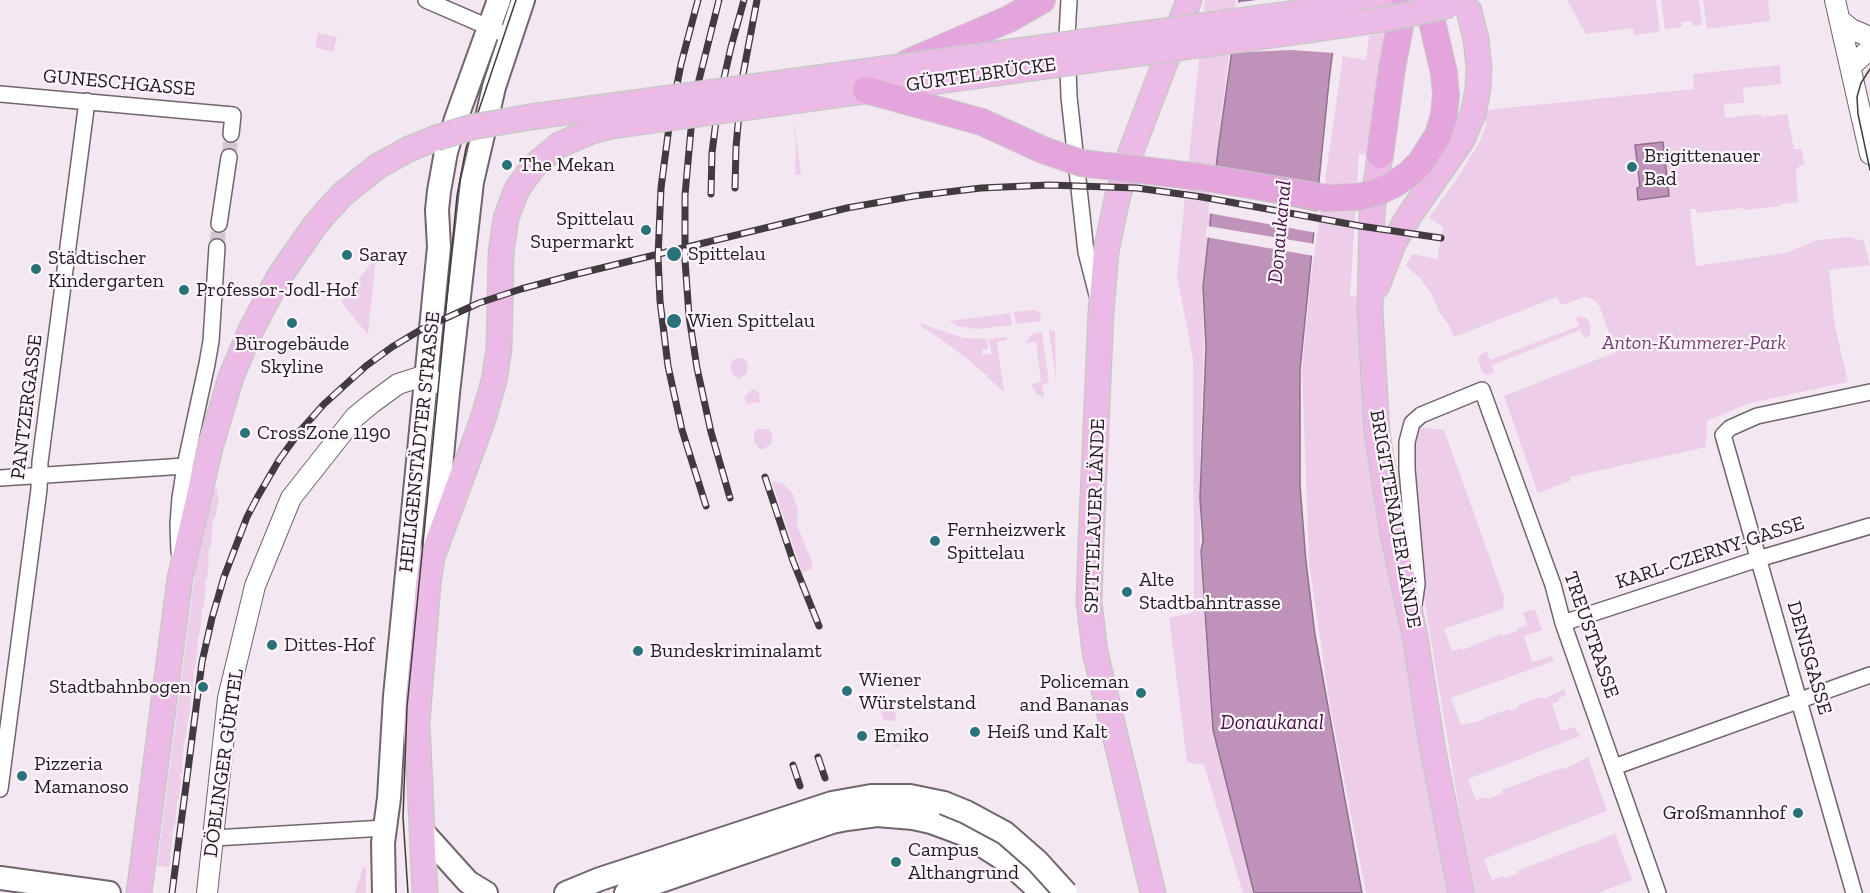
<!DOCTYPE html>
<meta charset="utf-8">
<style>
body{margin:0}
canvas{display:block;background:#f3e7f1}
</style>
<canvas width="1870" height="893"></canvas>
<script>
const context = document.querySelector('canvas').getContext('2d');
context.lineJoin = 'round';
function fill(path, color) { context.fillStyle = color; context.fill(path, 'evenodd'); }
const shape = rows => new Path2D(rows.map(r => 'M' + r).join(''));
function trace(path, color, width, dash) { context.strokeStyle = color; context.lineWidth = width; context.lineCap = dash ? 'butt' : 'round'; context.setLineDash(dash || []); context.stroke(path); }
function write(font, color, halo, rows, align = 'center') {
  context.font = font + ' "Zilla Slab",serif'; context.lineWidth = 4.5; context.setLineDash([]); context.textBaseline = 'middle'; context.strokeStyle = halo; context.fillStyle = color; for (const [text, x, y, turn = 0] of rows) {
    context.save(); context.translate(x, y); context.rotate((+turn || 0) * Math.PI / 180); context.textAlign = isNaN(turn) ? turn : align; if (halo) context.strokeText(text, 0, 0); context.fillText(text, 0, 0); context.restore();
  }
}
fill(shape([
 [1205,0,1236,0,1217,150,1202,288,1204,346,1200,461,1200,552,1212,731,1253,893,1243,893,1204,765,1187,762,1169,618,1194,612,1193,359,1177,276],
 [1567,0,1656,0,1660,29,1657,32,1634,35,1633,28,1586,34],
 [1661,0,1699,0,1702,25,1693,26,1692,21,1681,22,1682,27,1665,29],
 [1703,0,1768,0,1770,21,1707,29],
 [1391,30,1371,156,1359,154,1350,296,1360,297,1452,893,1366,893,1330,706,1309,563,1302,370,1310,284,1343,56,1366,60,1369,36],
 [318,33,337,37,333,52,315,47],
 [1780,65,1781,84,1743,88,1744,103,1724,104,1725,118,1761,114,1762,117,1787,114,1794,149,1802,149,1804,165,1799,165,1799,169,1796,169,1798,202,1782,204,1781,206,1744,210,1744,208,1697,213,1696,209,1690,209,1696,266,1785,253,1818,240,1849,237,1864,241,1870,265,1829,270,1835,326,1848,382,1750,403,1707,421,1706,447,1570,477,1570,481,1538,493,1504,396,1616,352,1599,305,1592,299,1585,297,1561,305,1557,297,1454,337,1449,326,1440,313,1431,293,1420,278,1406,266,1412,254,1437,259,1443,227,1429,218,1462,171,1481,139,1487,122,1482,120,1485,110,1694,89,1693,74],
 [792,112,801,173,800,175,795,174,796,148],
 [376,257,368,335,341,302],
 [1036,310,1040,313,1041,321,1016,324,1014,312],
 [1010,313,1012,325,976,329,958,326,949,321],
 [1579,316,1585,317,1588,320,1591,327,1590,335,1586,338,1584,337,1580,330,1492,365,1494,373,1486,375,1482,372,1478,360,1479,356,1483,353,1487,352,1490,360,1579,326,1576,319],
 [919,323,964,338,987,339,988,349,982,350,982,355,992,354,989,339,1007,337,1007,340,997,342,1004,392,987,377,988,375,985,374,966,358,966,356,963,356,942,340,940,337,939,338,922,327],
 [1049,330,1055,331,1056,380],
 [1042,332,1049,383,1042,384,1044,397,1042,397,1036,393,1031,384,1041,382,1036,342,1025,343,1032,334],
 [736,358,743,358,748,363,747,373,739,379,733,374,731,368,731,363],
 [753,389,759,393,760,402,747,404,744,397],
 [1416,427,1444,430,1504,597,1503,609,1444,629,1452,651,1462,648,1463,650,1501,634,1502,636,1517,631,1517,629,1527,625,1523,613,1535,609,1542,630,1524,636,1532,662,1552,656,1554,661,1451,698,1461,725,1484,720,1483,718,1509,709,1510,711,1519,707,1518,705,1542,697,1544,699,1564,689,1566,695,1559,698,1559,701,1552,704,1561,731,1574,727,1580,736,1468,779,1476,800,1487,797,1488,799,1503,793,1502,790,1561,768,1562,770,1588,757,1607,811,1484,859,1492,880,1503,876,1505,878,1518,873,1517,871,1590,843,1591,844,1615,833,1632,880,1598,893,1473,893,1420,574,1411,469],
 [757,429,769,429,773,436,771,444,764,449,759,449,754,442,754,433],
 [772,481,782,483,792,492,798,510,797,525,813,564,811,569,802,573],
 [210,487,218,489,217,496,219,497,215,518,213,519,211,547,209,549,208,556,209,558,207,579,205,581,206,587,203,609,201,610,202,616,199,638,197,640,198,646,195,668,193,674,194,676,192,695,190,697,191,702,183,751,182,773,180,774,181,781,179,799,176,804,177,806,175,825,173,829,171,852,169,856,171,856,169,867,157,866,198,551],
 [882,702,889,704,896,714,895,721,884,720,879,708],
 [891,729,896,733,907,733,905,742,898,747,894,746,888,737],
 [363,867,366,867,366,893,355,893]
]), '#edcee8');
const water = shape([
 [1239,0,1339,0,1329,81,1300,370,1300,485,1306,562,1315,635,1362,893,1254,893,1213,730,1201,551,1203,541,1200,498,1206,347,1203,287,1218,150,1239,0],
 [1663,142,1669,196,1638,200,1637,188,1640,187,1635,145,1663,142]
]);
fill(water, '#bf93b9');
trace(water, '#8f6f8b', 1.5);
fill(shape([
 [1256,0,1342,0,1335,53,1290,50,1228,53,1236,3],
 [1210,191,1319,212,1317,233,1208,213],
 [1207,226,1315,244,1314,256,1205,237]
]), '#f3e7f1');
trace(shape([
 [229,157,231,134],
 [217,247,219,224]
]), '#d3c8d2', 15, [15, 8]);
const minor = shape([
 [426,0,511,37],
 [1069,0,1067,36,1069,97,1086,252,1097,295],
 [0,94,233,115,231,134],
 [219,224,229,157],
 [0,478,185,466],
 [179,552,178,524,180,498,185,466,207,364,211,341,217,247],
 [1414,605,1417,584,1407,469,1407,442,1412,423,1421,415,1482,390,1553,585,1563,623,1658,893],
 [1563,623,1758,559,1870,526],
 [1614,767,1870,675],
 [0,789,39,489,40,462,87,101],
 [214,838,385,828],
 [1854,893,1723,435,1730,428,1757,416,1870,392]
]);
const tertiary = shape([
 [1835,0,1870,154],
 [1840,20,1851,29,1870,37],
 [1850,67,1870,49],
 [207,893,228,698,255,586,291,498,355,417,372,403,398,384,426,375,437,383]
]);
const secondary = shape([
 [434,540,448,393,472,182,494,87,523,0],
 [422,831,468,882,486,893],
 [0,878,109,893],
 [384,893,383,843,389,798,395,696,439,247,437,210,439,191,446,152,456,119,499,0],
 [566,893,600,879,832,803,871,796,910,796,944,803],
 [626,893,832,822,847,819,877,815,913,818,931,822,966,835,1008,862,1042,893]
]);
const primary = shape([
 [1348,6,1385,0],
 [1380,155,1372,214,1370,309,1377,433,1393,534,1415,636,1432,745,1461,893],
 [1377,286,1394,242,1409,216,1462,140,1473,114,1478,89,1479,67,1476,39,1469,11],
 [139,893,180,578,210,448,231,377,251,330,279,277,313,228,327,211,343,194,378,166,409,149,436,138],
 [425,893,417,723,428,584,432,557,482,422,494,381,499,349,501,253,506,218,517,189],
 [1153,893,1095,652,1089,602,1091,543,1101,312,1106,252,1117,199,1132,149,1189,0]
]);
const trunk = shape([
 [1427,0,1444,73,1446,95,1444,115,1438,135],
 [907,63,1009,19,1042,0],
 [1380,155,1392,68,1405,0]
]);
trace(minor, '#70656f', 18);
trace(tertiary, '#70656f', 22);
trace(secondary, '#70656f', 26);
trace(primary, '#c9c8c9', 27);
trace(trunk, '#c9c8c9', 28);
trace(minor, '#fff', 15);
trace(tertiary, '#fff', 20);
trace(secondary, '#fff', 22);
trace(primary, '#ebbbe5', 24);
trace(trunk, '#e4a4dc', 26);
trace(shape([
 [1870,69,1861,83,1857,97,1858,114,1870,170],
 [408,893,403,817,407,707,457,196,466,148,516,0]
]), '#413b40', 1.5);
const rail = shape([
 [698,0,681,64,669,127,661,188,658,257,660,301,668,366,682,430,706,506],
 [719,0,697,88,691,129,685,195,685,260,689,316,697,368,711,432,730,498],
 [735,188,736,147,742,80,757,0],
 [711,194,712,153,718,105,731,47,744,0],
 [765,477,793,561,819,626],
 [818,757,825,778],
 [793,765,800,786],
 [172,893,202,662,212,618,224,577,247,517,258,496,279,460,300,431,324,404,366,366,392,347,422,329,479,303,521,289,577,274,847,208,914,196,981,188,1049,185,1137,188,1202,197,1360,226,1441,238]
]);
trace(rail, '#413b40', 7);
trace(rail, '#fff5fd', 4.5, [14]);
const secondaryBridge = shape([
 [944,803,966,812,1005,833,1037,861,1066,893]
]);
const primaryBridge = shape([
 [436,138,472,127,530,117,1348,6],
 [517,189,534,166,559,145,592,131,612,126,1324,28,1391,18,1450,5]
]);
const trunkBridge = shape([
 [866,90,982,122,1043,150,1081,163,1201,177,1326,198,1359,197,1377,192,1393,185,1409,174,1420,163,1438,135]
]);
trace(secondaryBridge, '#70656f', 26, []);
trace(primaryBridge, '#c9c8c9', 27, []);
trace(trunkBridge, '#c9c8c9', 28, []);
trace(secondaryBridge, '#fff', 22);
trace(primaryBridge, '#ebbbe5', 24);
trace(trunkBridge, '#e4a4dc', 26);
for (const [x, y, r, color] of [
 [507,165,6,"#29727a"],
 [1632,167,6,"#29727a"],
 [646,230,6,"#29727a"],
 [674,254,8,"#29727a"],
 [347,255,6,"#29727a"],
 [36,269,6,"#29727a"],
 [184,290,6,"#29727a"],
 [674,321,8,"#29727a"],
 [292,323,6,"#29727a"],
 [245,433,6,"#29727a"],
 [935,541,6,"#29727a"],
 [1127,592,6,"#29727a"],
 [272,645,6,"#29727a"],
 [638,651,6,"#29727a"],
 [203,687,6,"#29727a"],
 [847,691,6,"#29727a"],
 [1141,693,6,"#29727a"],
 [975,732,6,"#29727a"],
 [862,736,6,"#29727a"],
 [22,776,6,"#29727a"],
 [1798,813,6,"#29727a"],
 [896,862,6,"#29727a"]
]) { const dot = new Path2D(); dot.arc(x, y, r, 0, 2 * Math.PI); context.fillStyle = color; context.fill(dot); trace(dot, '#fff5fd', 2); }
write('20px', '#201b1f', '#fff5fd', [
 ["GÜRTELBRÜCKE",981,75,-8],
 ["GUNESCHGASSE",119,83,5],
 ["PANTZERGASSE",27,407,-83],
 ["HEILIGENSTÄDTER STRASSE",420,442,-84],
 ["SPITTELAUER LÄNDE",1095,516,-88],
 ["BRIGITTENAUER LÄNDE",1395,519,80],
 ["KARL-CZERNY-GASSE",1710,553,-18],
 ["TREUSTRASSE",1591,635,71],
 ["DENISGASSE",1809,658,74],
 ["DÖBLINGER GÜRTEL",224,763,-82]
]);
write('20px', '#201b1f', '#fff5fd', [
 ["Brigittenauer",1644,156],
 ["Bad",1644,179],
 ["The Mekan",519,165],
 ["Spittelau",634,219,"right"],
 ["Supermarkt",634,242,"right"],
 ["Spittelau",688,254],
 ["Saray",359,255],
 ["Städtischer",48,258],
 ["Kindergarten",48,281],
 ["Professor-Jodl-Hof",196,290],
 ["Wien Spittelau",688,321],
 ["Bürogebäude",292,344,"center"],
 ["Skyline",292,367,"center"],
 ["CrossZone 1190",257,433],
 ["Fernheizwerk",947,530],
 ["Spittelau",947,553],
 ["Alte",1139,580],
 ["Stadtbahntrasse",1139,603],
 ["Dittes-Hof",284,645],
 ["Bundeskriminalamt",650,651],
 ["Wiener",859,680],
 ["Würstelstand",859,703],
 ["Policeman",1129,682,"right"],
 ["and Bananas",1129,705,"right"],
 ["Stadtbahnbogen",191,687,"right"],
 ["Heiß und Kalt",987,732],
 ["Emiko",874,736],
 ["Pizzeria",34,764],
 ["Mamanoso",34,787],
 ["Großmannhof",1786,813,"right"],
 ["Campus",908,850],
 ["Althangrund",908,873]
], 'left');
write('italic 20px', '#753e70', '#fff5fd', [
 ["Anton-Kummerer-Park",1694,343]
]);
write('italic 21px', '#451042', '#fff5fd', [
 ["Donaukanal",1280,232,-85],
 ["Donaukanal",1272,723]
]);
</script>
